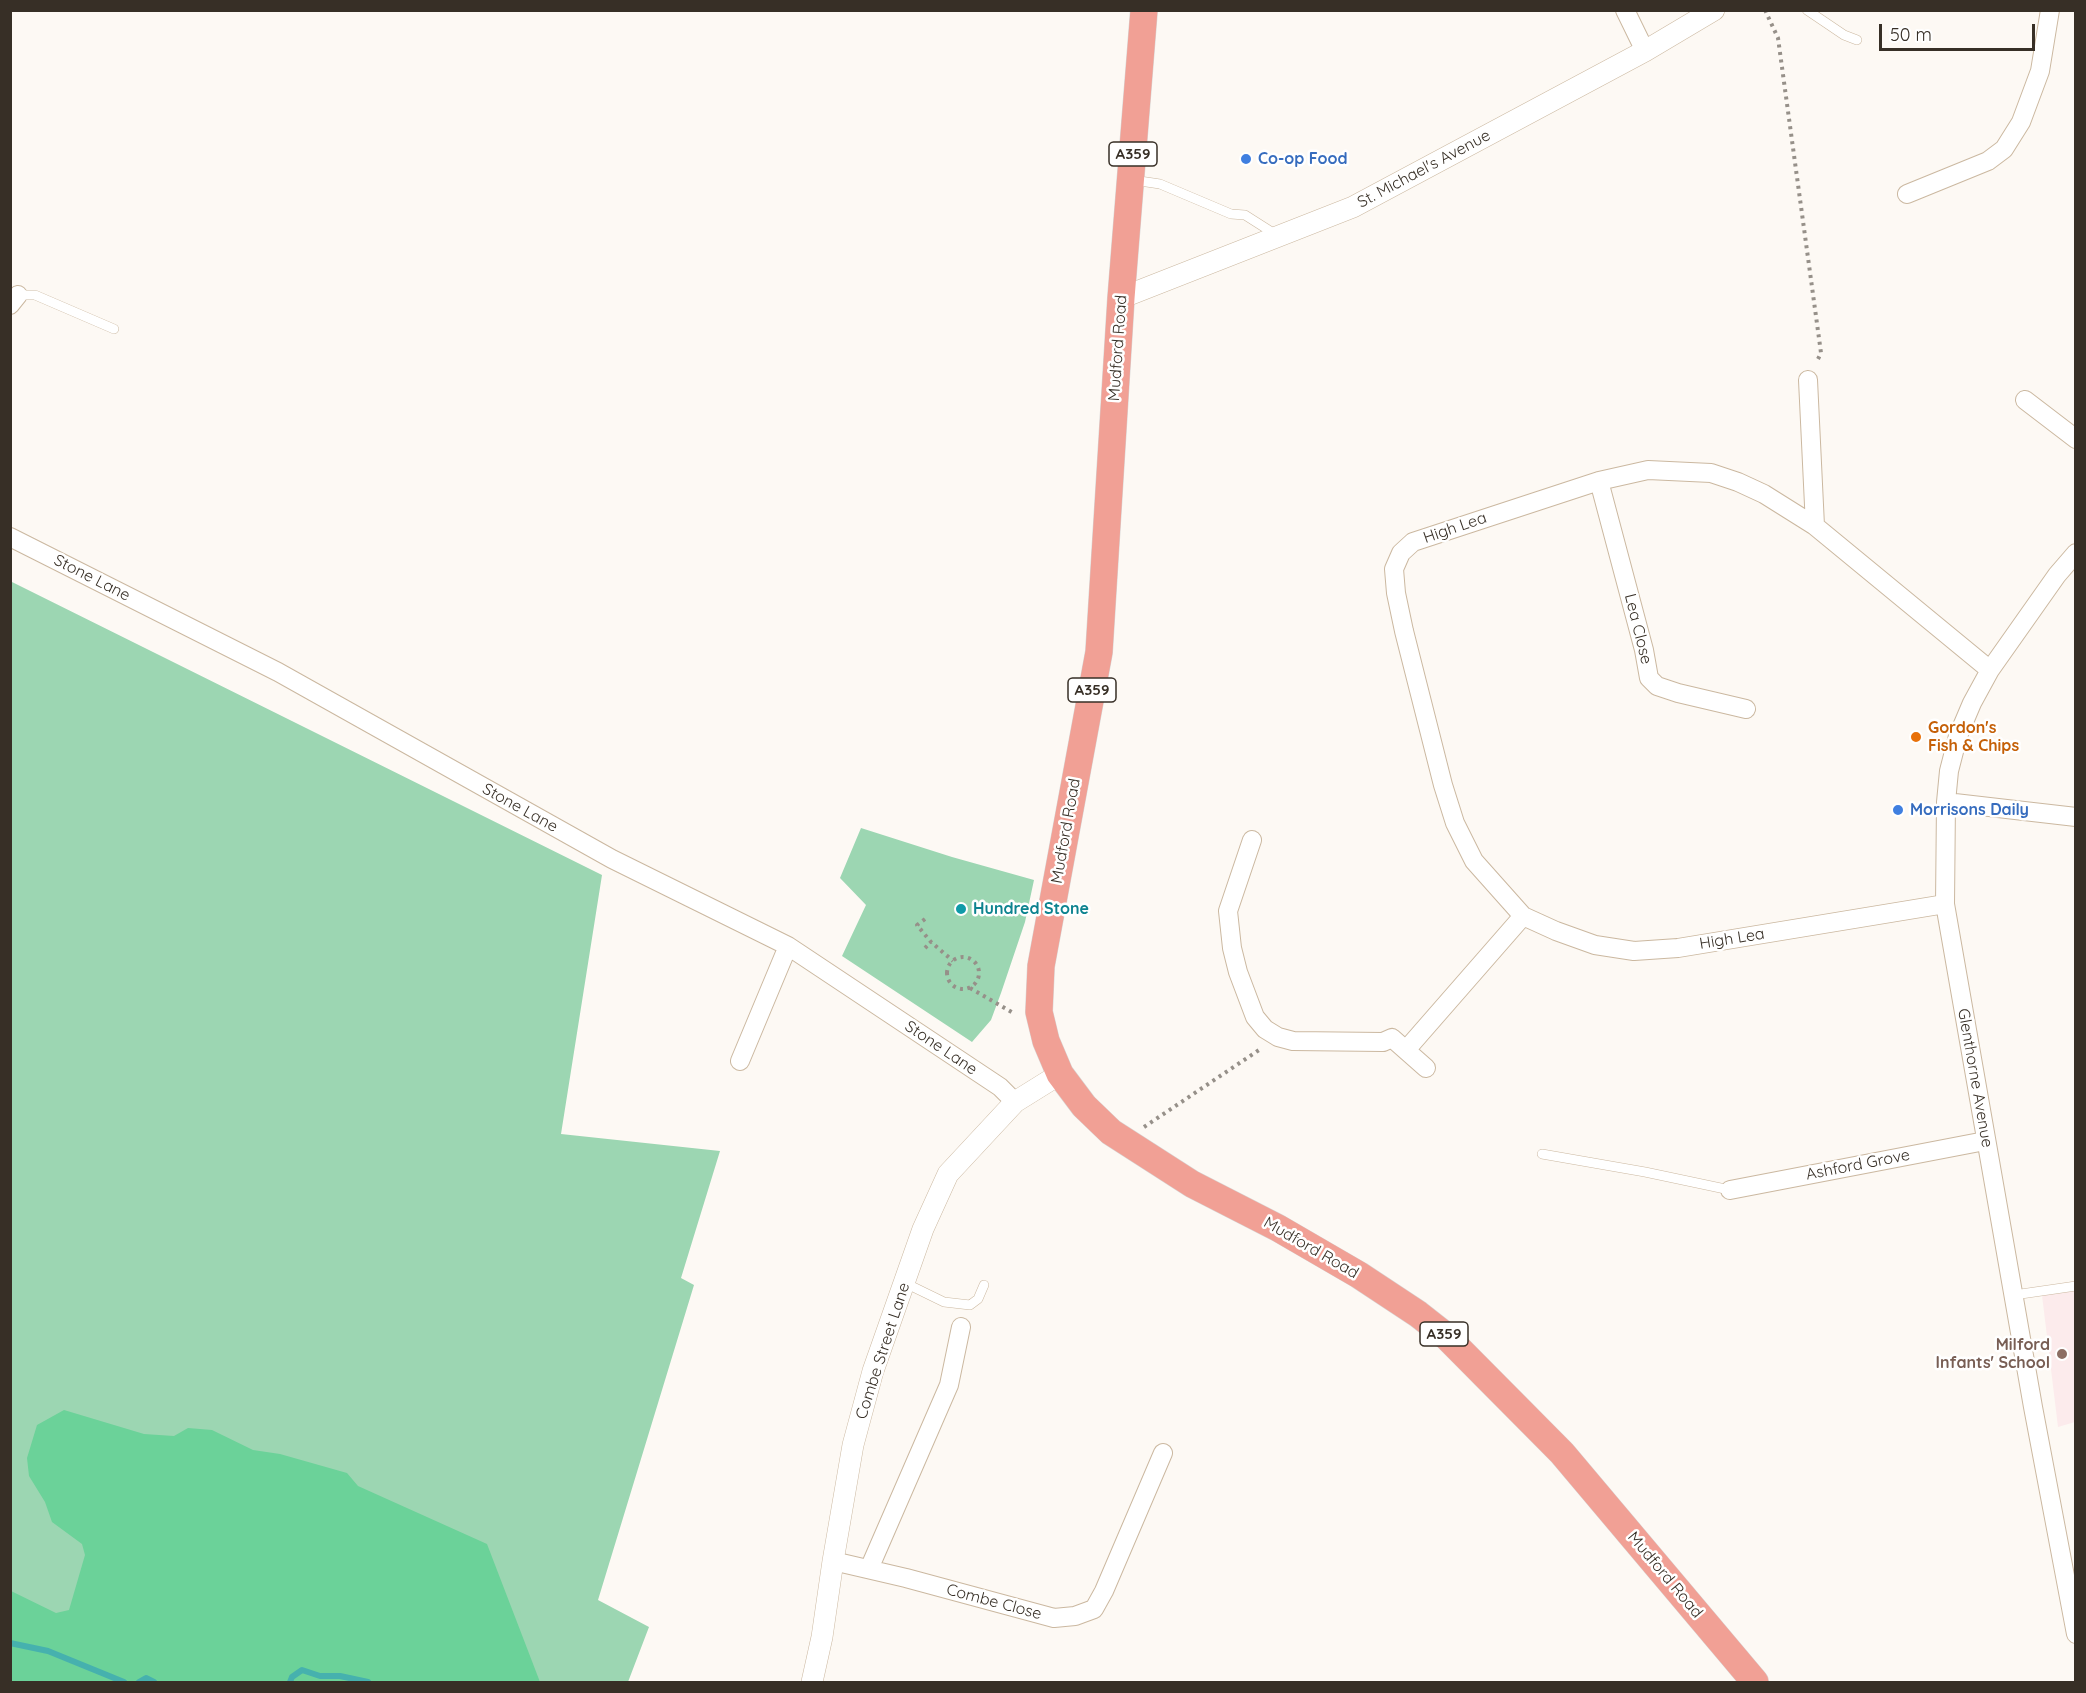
<!DOCTYPE html>
<style>
body{margin:0}
#map{position:relative;width:2086px;height:1693px;overflow:hidden;background:#fdf9f4;font-family:Quicksand,sans-serif}
canvas{display:block}
.frame{position:absolute;inset:0;border:12px solid #372f26;pointer-events:none}
.scale{position:absolute;left:1879px;top:24px;width:156px;height:27px;box-sizing:border-box;border:3px solid #372f26;border-top:0;padding-left:8px;font-size:18px;line-height:21px;white-space:nowrap;color:#372f26;-webkit-text-stroke:4px #fff;paint-order:stroke}
</style>
<div id="map">
<canvas width="2086" height="1693"></canvas>
<div class="frame"></div>
<div class="scale">50 m</div>
</div>
<script>
const context = document.querySelector('canvas').getContext('2d');
context.lineJoin = 'round';
function fill(path, color) { context.fillStyle = color; context.fill(path, 'evenodd'); }
const shape = rows => new Path2D(rows.map(r => 'M' + r).join(''));
function trace(path, color, width, dash) { context.strokeStyle = color; context.lineWidth = width; context.lineCap = dash ? 'butt' : 'round'; context.setLineDash(dash || []); context.stroke(path); }
function write(font, color, halo, rows, align = 'center') {
  context.font = font + ' Quicksand,sans-serif'; context.lineWidth = 5; context.setLineDash([]); context.textBaseline = 'middle'; context.strokeStyle = halo; context.fillStyle = color; for (const [text, x, y, turn = 0] of rows) {
    context.save(); context.translate(x, y); context.rotate((+turn || 0) * Math.PI / 180); context.textAlign = isNaN(turn) ? turn : align; if (halo) context.strokeText(text, 0, 0); context.fillText(text, 0, 0); context.restore();
  }
}
fill(shape([
 [2075,1281,2075,1422,2058,1427,2041,1287]
]), '#fcebec');
fill(shape([
 [10,581,602,875,561,1134,720,1151,681,1278,694,1285,598,1600,649,1627,628,1682,11,1682],
 [861,828,952,857,1034,880,1025,922,1001,993,991,1020,972,1042,842,956,866,905,840,878]
]), '#9cd6b2');
fill(shape([
 [64,1410,144,1434,174,1436,188,1428,212,1430,253,1450,280,1454,347,1473,358,1486,487,1544,540,1682,11,1682,11,1591,56,1613,69,1610,85,1555,82,1544,52,1522,45,1502,29,1476,27,1458,37,1425]
]), '#6bd299');
trace(shape([
 [10,1643,48,1651,124,1682],
 [139,1682,146,1678,154,1682],
 [290,1682,292,1677,302,1670,320,1676,340,1676,368,1682]
]), '#46b1ae', 6);
const service = shape([
 [1807,10,1844,35,1857,40],
 [1133,180,1160,184,1231,214,1245,215,1278,236],
 [16,295,35,295,114,329],
 [1542,1154,1645,1172,1730,1190],
 [905,1283,944,1302,970,1305,978,1299,984,1285],
 [2014,1295,2076,1286]
]);
const minor = shape([
 [1625,10,1645,51],
 [1907,194,1988,161,2004,149,2021,122,2040,71,2050,10],
 [10,305,18,295],
 [1808,380,1815,526],
 [2025,400,2076,439],
 [1599,481,1644,650,1649,678,1657,686,1678,693,1746,709],
 [10,537,278,672,612,859,788,946,1000,1087,1015,1102],
 [2076,553,2057,575,1990,670,1972,703,1958,736,1949,771,1946,802,1945,904,2033,1407,2076,1634],
 [1946,802,2076,817],
 [1252,840,1228,911,1232,948,1238,972,1255,1017,1265,1029,1278,1037,1293,1041,1383,1042,1392,1038,1426,1068],
 [1945,904,1678,948,1634,951,1595,945,1556,931,1523,916,1474,861,1455,823,1443,785,1404,631,1396,593,1394,569,1401,553,1413,542,1599,481,1648,470,1711,473,1738,482,1764,494,1815,526,1990,670],
 [1406,1050,1523,916],
 [740,1061,788,946],
 [1730,1190,1985,1141],
 [833,1561,906,1578,1054,1618,1075,1616,1094,1609,1104,1591,1163,1453],
 [869,1569,949,1385,961,1327]
]);
const tertiary = shape([
 [1121,298,1353,207,1645,51,1714,10],
 [812,1682,822,1637,833,1561,853,1445,873,1371,923,1229,948,1174,1015,1102,1060,1074]
]);
const primary = shape([
 [1144,10,1121,298,1099,652,1041,966,1039,1012,1046,1041,1060,1074,1084,1106,1111,1132,1192,1184,1278,1228,1359,1275,1418,1314,1446,1336,1562,1453,1755,1682]
]);
trace(service, '#cbb8a0', 10);
trace(minor, '#cbb8a0', 20);
trace(tertiary, '#cbb8a0', 22);
trace(primary, '#d7d5d4', 28);
trace(shape([
 [1765,10,1778,38,1821,353,1816,363],
 [925,919,917,925,931,942,953,961],
 [925,948,931,942],
 '947 973a16 16 0 1 1 32 0a16 16 0 1 1-32 0Z',
 [970,988,1015,1014],
 [1144,1127,1262,1048]
]), '#969089', 4, [3, 4.5]);
trace(service, '#fff', 9);
trace(minor, '#fff', 18);
trace(tertiary, '#fff', 21);
trace(primary, '#f1a095', 27);
for (const [x, y, r, color] of [
 [1246,159,6,"#3f7fe0"],
 [1916,737,6,"#e8710a"],
 [1898,810,6,"#3f7fe0"],
 [961,909,6,"#0f9aa8"],
 [2062,1354,6,"#8d6e63"]
]) { const dot = new Path2D(); dot.arc(x, y, r, 0, 2 * Math.PI); context.fillStyle = color; context.fill(dot); trace(dot, '#fff', 2); }
for (const [x, y, w] of [
 [1133,154,48],
 [1092,690,48],
 [1444,1334,48]
]) { const box = new Path2D(); box.roundRect(x - w / 2, y - 12, w, 24, 4.5); context.fillStyle = '#fff'; context.fill(box); trace(box, '#372f26', 1.5); }
write('bold 15px', '#372f26', null, [
 ["A359",1133,154],
 ["A359",1092,690],
 ["A359",1444,1334]
]);
write('bold 16px', '#366cbe', '#fff', [
 ["Co-op Food",1258,159],
 ["Morrisons Daily",1910,810]
], 'left');
write('16px', '#372f26', '#fff', [
 ["St. Michael's Avenue",1424,169,-28],
 ["Mudford Road",1118,348,-86],
 ["High Lea",1455,528,-19],
 ["Stone Lane",92,578,27],
 ["Lea Close",1638,629,76],
 ["Stone Lane",520,808,29],
 ["Mudford Road",1066,831,-80],
 ["High Lea",1732,939,-9],
 ["Stone Lane",941,1048,34],
 ["Glenthorne Avenue",1975,1078,80],
 ["Ashford Grove",1858,1165,-11],
 ["Mudford Road",1311,1248,30],
 ["Combe Street Lane",883,1351,-72],
 ["Mudford Road",1665,1575,50],
 ["Combe Close",994,1602,15]
]);
write('bold 16px', '#c56008', '#fff', [
 ["Gordon's",1928,728],
 ["Fish & Chips",1928,746]
], 'left');
write('bold 16px', '#0d838f', '#fff', [
 ["Hundred Stone",973,909]
], 'left');
write('bold 16px', '#785e54', '#fff', [
 ["Milford",2050,1345],
 ["Infants' School",2050,1363]
], 'right');
</script>
